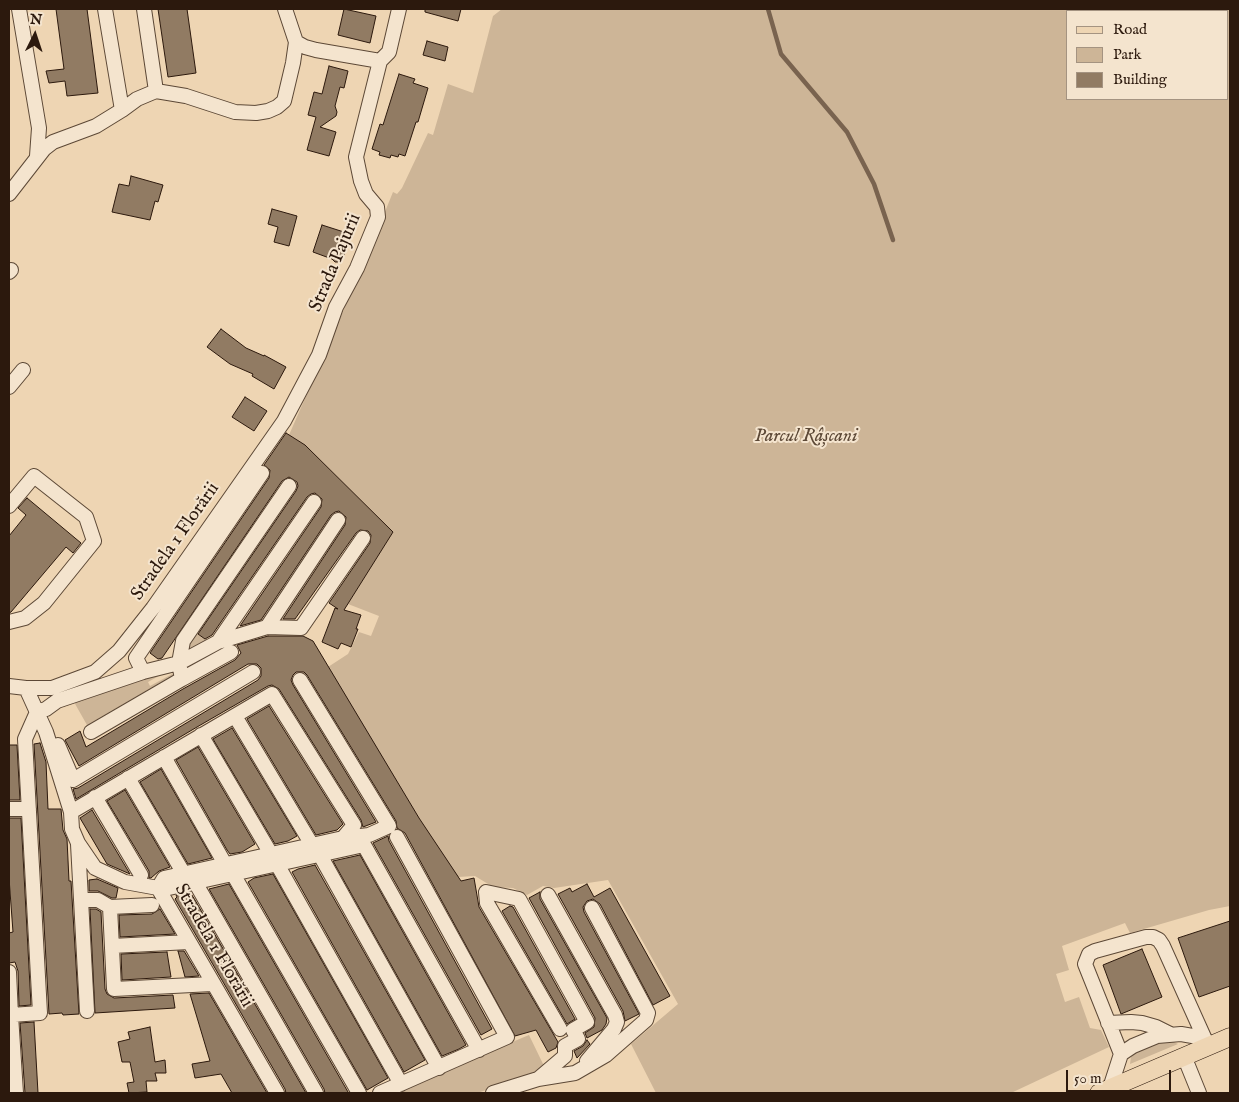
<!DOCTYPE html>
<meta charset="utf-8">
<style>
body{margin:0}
#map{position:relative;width:1239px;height:1102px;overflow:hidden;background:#eed5b3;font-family:"IM FELL English",serif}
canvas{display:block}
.frame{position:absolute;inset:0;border:10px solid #2c190d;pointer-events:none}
.legend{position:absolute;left:1066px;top:10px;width:162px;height:90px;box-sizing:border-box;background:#f4e4ce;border:1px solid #a49381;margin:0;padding:6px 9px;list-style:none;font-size:15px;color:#2c190d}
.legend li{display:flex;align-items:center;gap:10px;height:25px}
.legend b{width:25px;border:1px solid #a49381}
.north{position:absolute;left:10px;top:10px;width:50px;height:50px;-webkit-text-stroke:4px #f4e4ce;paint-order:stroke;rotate:4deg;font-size:14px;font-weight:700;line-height:20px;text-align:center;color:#2c190d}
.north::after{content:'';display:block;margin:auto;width:18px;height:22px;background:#2c190d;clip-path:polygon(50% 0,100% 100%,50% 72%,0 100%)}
.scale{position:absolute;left:1066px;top:1070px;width:105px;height:22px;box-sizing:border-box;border:2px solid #2c190d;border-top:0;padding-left:6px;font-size:15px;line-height:18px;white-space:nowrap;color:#2c190d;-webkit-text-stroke:4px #f4e4ce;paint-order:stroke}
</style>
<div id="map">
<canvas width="1239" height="1102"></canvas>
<div class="frame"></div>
<ul class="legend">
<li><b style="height:6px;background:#eed5b3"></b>Road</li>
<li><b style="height:14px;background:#cdb597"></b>Park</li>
<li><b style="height:14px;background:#917b63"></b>Building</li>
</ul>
<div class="north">N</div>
<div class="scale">50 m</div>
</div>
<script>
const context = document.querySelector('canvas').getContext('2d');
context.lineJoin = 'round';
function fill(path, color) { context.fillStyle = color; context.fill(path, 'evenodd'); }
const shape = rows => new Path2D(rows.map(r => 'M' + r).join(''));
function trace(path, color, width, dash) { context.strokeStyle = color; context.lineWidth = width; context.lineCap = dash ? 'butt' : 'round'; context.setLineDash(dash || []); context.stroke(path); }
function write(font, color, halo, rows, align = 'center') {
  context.font = font + ' "IM FELL English",serif'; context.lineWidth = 4; context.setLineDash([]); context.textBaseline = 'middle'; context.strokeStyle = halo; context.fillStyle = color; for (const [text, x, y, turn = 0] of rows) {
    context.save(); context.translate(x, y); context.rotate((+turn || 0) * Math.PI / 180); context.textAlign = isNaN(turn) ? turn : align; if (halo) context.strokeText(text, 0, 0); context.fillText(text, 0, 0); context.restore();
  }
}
fill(shape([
 [502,9,1230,9,1230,906,1209,910,1130,933,1125,923,1062,946,1069,970,1056,974,1065,1002,1079,997,1090,1028,1101,1030,1109,1047,1011,1093,656,1093,631,1044,678,1004,608,880,554,888,543,886,527,895,513,888,493,887,475,876,458,877,419,818,328,667,348,654,359,632,371,636,379,616,348,604,393,532,305,445,289,435,363,266,393,192,397,194,402,188,428,133,433,135,448,84,473,93,493,16],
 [1068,11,1228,11,1228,99,1068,99],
 [197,633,208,641,194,649,189,648,188,644],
 [166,672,148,682,150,686,174,673,177,673,87,725,74,702,139,679],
 [529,1035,544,1066,539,1073,477,1093,391,1093],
 [1174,1042,1178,1044,1130,1064,1131,1057,1138,1051,1158,1043]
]), '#cdb597');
trace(shape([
 [768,9,781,54,847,132,874,184,893,240]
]), '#79634f', 4.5);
const building = shape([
 [56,9,87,9,98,93,67,96,65,81,49,83,46,71,64,69,56,9],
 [158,9,187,9,196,73,168,77,158,9],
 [344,9,376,16,370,43,338,35,344,9],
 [425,9,461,9,458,21,425,12,425,9],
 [427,41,448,47,445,61,423,55,427,41],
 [329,66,348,71,344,88,340,87,335,106,337,112,336,116,320,127,336,132,329,156,307,150,316,117,308,115,314,92,322,94,329,66],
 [399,74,415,79,413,83,428,88,418,122,416,122,405,156,399,154,398,157,391,155,390,158,379,155,380,152,372,149,380,124,383,125,399,74],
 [131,176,163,185,158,202,155,201,150,220,112,212,119,184,129,186,131,176],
 [272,209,297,216,289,246,274,242,278,227,268,224,272,209],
 [322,225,347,233,343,244,347,246,342,260,339,262,335,262,332,259,313,252,322,225],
 [221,329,246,348,264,356,264,355,286,367,274,389,252,376,253,374,230,364,207,347,221,329],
 [245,397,267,411,254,431,232,417,245,397],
 [286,433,305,445,393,532,344,610,361,615,356,629,358,629,351,647,341,643,338,649,322,642,335,608,338,609,329,603,370,543,371,535,368,531,360,530,356,533,295,619,283,619,345,525,346,517,339,511,335,512,331,515,261,620,240,626,321,507,322,499,315,493,311,494,307,497,212,635,205,639,198,634,296,491,298,486,297,482,289,477,282,481,162,658,158,659,150,653,269,478,270,470,264,465,286,433],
 [27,498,81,543,73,553,66,547,11,612,9,613,9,536,26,515,18,508,27,498],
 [268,636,303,636,313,641,419,818,461,881,474,878,479,907,558,1042,556,1048,548,1052,536,1030,515,1036,405,833,397,828,396,821,307,675,304,672,296,672,293,675,291,680,293,685,376,822,363,827,361,820,279,689,272,685,268,686,197,727,76,799,73,789,78,788,258,680,261,676,261,668,257,664,248,664,79,766,65,740,80,731,86,747,183,689,235,660,241,653,237,645,268,636],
 [269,706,343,824,337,830,316,835,247,719,269,706],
 [232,728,297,836,288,841,275,844,213,739,232,728],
 [40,743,46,762,48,809,61,809,63,830,67,839,69,881,71,881,79,1014,63,1015,62,1013,49,1014,34,744,40,743],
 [9,745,17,745,20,800,9,800,9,745],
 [198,747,255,844,242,852,230,854,227,850,176,760,198,747],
 [161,769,212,858,188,864,140,782,161,769],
 [125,790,170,867,159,871,151,878,149,878,149,871,107,801,125,790],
 [92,810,130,874,107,864,80,818,92,810],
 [9,818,21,818,31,1005,19,1006,18,971,15,962,9,963,9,933,13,932,9,878,9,818],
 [388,836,389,841,492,1029,481,1035,373,843,388,836],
 [360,855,466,1045,459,1049,442,1056,333,861,360,855],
 [315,865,425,1060,404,1072,292,872,298,869,315,865],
 [273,874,388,1078,367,1090,248,882,254,878,273,874],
 [97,879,118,888,116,898,112,898,98,891,89,891,89,880,97,879],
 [229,884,348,1092,347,1093,325,1093,324,1089,209,889,229,884],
 [587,884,594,897,610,888,670,996,653,1005,600,904,593,899,587,901,583,907,584,912,639,1014,625,1021,623,1011,558,894,570,888,572,892,587,884],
 [190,892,195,900,306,1093,286,1093,285,1089,175,899,177,897,176,895,190,892],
 [540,892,540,899,607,1018,606,1024,602,1030,587,1038,585,1033,594,1027,595,1018,529,898,540,892],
 [510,906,513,907,575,1019,567,1024,502,911,510,906],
 [90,909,96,909,101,912,105,989,107,994,114,998,173,995,175,1008,95,1013,90,909],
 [160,909,175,934,120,937,119,915,152,914,160,909],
 [1230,921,1230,986,1199,997,1178,938,1230,921],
 [1142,949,1162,997,1121,1014,1103,965,1142,949],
 [178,951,184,951,199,976,185,977,178,951],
 [167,952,171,977,122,980,121,954,167,952],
 [209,993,267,1093,232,1093,221,1074,195,1078,192,1064,210,1061,190,994,209,993],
 [34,1022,38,1093,25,1093,20,1023,34,1022],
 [150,1027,155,1062,165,1060,166,1073,155,1073,157,1081,146,1081,147,1092,129,1093,127,1083,134,1082,130,1062,122,1062,118,1042,130,1039,128,1032,150,1027],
 [587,1040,590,1044,577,1058,574,1051,583,1046,587,1040]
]);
fill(building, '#917b63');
trace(building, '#2c190d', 1);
const minor = shape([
 [19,9,39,128,37,156],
 [144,9,156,91],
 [296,42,305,47,316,50,380,61],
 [122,110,137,99,156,91,186,96,235,112,256,113,268,111,277,107,284,101,293,63,296,42,285,9],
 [9,194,44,149,53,142,96,126,122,110,105,9],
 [9,272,11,270],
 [9,387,23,370],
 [9,506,34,476,86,517,94,541,44,603,25,618,9,622],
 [267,627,338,520],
 [218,642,314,502],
 [143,672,136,658,262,473],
 [182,679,231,652],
 [9,686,26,688,52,688,95,672,119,651,153,608,284,421,319,355,336,307,357,268,378,217,377,207,366,194,361,181,356,157,380,61,389,52,399,9],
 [26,688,46,732,71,812,72,829,78,843,95,868,125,882,158,888,277,1093],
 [235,716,312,845],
 [91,732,182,679,179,663,183,641,289,486],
 [201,735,271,854],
 [58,745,73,780,253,672],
 [164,757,225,864],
 [128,778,184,874],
 [95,797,141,875],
 [9,809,29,809],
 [71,812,272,694,354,825,343,838,369,835,389,826,300,680],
 [78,844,87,1011],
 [320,855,439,1068],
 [277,864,401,1084],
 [233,874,359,1093],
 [195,882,316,1093],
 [158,888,164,878,343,838],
 [160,890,364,845,479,1050],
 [548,895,615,1015,617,1022,614,1029,587,1061],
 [81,900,98,900,110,907],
 [152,905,110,907,114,989,212,984],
 [112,946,189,942],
 [9,972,11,1015],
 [1108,1023,1131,1022,1142,1023,1156,1027,1170,1034],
 [1121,1054,1133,1046,1157,1036,1181,1034,1204,1038],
 [1184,1056,1199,1093],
 [538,1079,565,1056,565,1046,578,1039,573,1030,587,1022,519,899,486,892,487,903,560,1029],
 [1110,1088,1121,1054,1085,964,1089,954,1095,951,1146,937,1153,937,1159,940,1163,946,1208,1046],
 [16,1093,11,1015,40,1013,25,739,37,712,46,709,57,701,143,672,179,663,218,642,267,627,301,628,363,538],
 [380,1093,507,1037,397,837],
 [493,1093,538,1079,575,1073,606,1055,646,1020,648,1013,592,908]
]);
const major = shape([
 [1099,1093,1230,1037]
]);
trace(minor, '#5c4836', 16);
trace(major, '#2c190d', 19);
trace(minor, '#f4e4ce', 14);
trace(major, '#eed5b3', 18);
write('19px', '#2c190d', '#f4e4ce', [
 ["Strada Pajurii",336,263,-67],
 ["Stradela 1 Florării",176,542,-55],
 ["Stradela 1 Florării",213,946,60]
]);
write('italic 19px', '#5c4836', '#f4e4ce', [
 ["Parcul Râșcani",806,437]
]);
</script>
